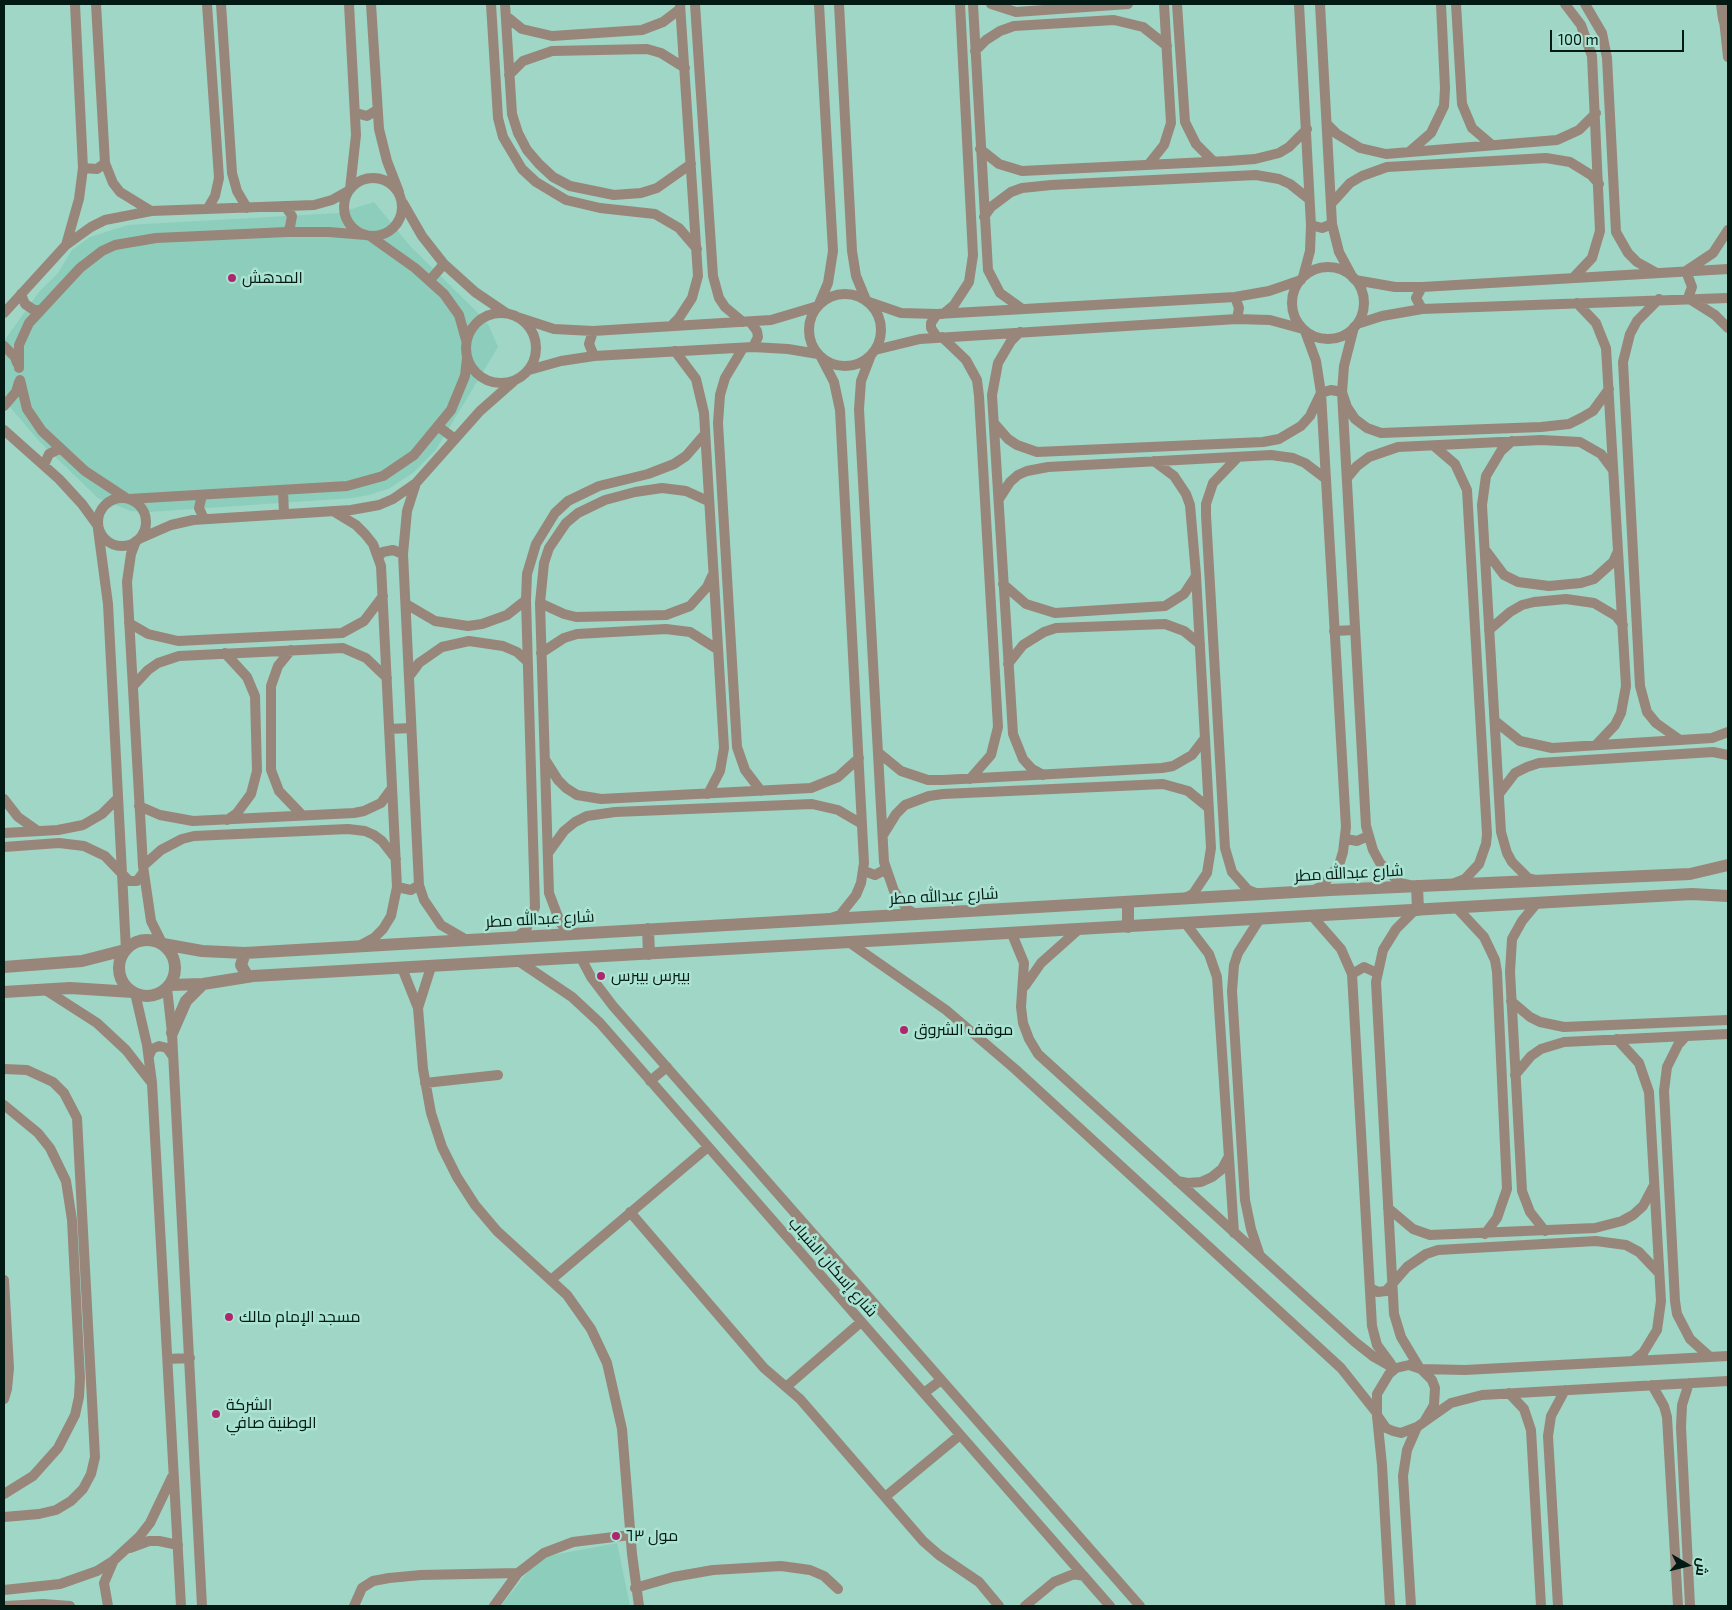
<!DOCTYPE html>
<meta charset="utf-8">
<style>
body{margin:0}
#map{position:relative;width:1732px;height:1610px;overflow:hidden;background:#9fd6c6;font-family:"Exo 2",Cairo,sans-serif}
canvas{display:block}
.frame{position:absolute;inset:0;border:5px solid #031914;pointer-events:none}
.north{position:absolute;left:1662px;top:1540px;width:50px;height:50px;-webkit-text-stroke:4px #abe3d3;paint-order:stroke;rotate:98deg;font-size:14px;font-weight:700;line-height:20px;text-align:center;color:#031914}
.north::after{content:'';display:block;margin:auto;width:18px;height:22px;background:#031914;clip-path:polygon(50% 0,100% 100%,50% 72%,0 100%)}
.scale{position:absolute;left:1550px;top:30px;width:134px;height:22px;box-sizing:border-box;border:2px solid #031914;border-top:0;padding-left:6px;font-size:15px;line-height:18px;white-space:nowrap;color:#031914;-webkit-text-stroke:4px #abe3d3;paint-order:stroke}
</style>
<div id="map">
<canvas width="1732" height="1610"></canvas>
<div class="frame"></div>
<div class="north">ش</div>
<div class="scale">100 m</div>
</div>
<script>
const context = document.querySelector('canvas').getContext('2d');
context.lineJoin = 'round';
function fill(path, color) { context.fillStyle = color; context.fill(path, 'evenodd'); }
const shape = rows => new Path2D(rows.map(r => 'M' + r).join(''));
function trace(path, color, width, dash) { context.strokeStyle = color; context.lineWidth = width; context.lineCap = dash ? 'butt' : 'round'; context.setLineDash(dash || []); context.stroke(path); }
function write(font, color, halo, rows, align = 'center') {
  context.font = font + ' "Exo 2",Cairo,sans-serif'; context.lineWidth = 5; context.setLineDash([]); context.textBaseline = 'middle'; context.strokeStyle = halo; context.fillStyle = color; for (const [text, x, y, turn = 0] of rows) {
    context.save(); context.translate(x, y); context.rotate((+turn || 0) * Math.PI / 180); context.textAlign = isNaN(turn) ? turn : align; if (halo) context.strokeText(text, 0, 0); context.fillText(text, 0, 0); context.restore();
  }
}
fill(shape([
 [374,202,410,246,476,311,489,326,498,347,435,451,414,472,390,488,369,495,352,498,149,512,131,511,98,498,39,441,4,400,4,341,39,292,58,273,72,250,90,237,128,225,339,213],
 [617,1543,630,1606,501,1606,530,1569,548,1556]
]), '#8ccdbb');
trace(shape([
 [96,4,105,163,113,183,120,192,151,211],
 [207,4,219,178,215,196,208,208],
 [221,4,232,173,237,191,247,208],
 [349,4,356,135,350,189],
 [371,4,379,129,387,161,399,192],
 [491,4,498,118,503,137,522,169,536,182,566,200,600,208,655,214,679,228,697,249],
 [505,4,512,114,518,133,527,150,539,164,553,177,570,186,614,195,641,193,657,188,691,164],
 [695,4,713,276,719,298,725,307,743,322],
 [819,4,833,251,828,283,819,304],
 [839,4,852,251,856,276,866,300],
 [973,4,988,270,1000,293,1021,308],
 [991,4,1016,12,1128,4],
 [1177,4,1185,122,1196,144,1214,162],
 [1299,4,1311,225,1310,251,1303,277],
 [1320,4,1332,224,1339,252,1353,278],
 [1456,4,1462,104,1472,128,1492,145],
 [1565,4,1581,25,1592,56,1600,231,1592,258,1573,278],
 [1585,4,1602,33,1607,58,1616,232,1628,253,1637,262,1655,272],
 [506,16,522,29,552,36,642,30,663,22,680,9],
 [1724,20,1728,57],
 [975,51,986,40,1000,31,1014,26,1114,20,1143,27,1167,46],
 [509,75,523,61,552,51,647,49,661,53,685,68],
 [356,113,367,116,377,110],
 [1327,124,1337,134,1360,148,1386,154,1557,140,1579,130,1596,113],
 [980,149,999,164,1022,171,1228,161,1255,159,1279,153,1289,147,1307,129],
 [1409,152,1431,133,1444,106,1445,88,1441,4],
 [1148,165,1164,145,1171,123,1164,4],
 [83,168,97,169,105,163],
 '344 207a29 29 0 1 1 58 0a29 29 0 1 1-58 0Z',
 [403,203,422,236,444,264,475,292,506,313],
 [1331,204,1350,183,1362,176,1387,167,1546,158,1570,162,1591,175,1599,184],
 [285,206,292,216,290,227,287,232],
 [984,217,991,207,1011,192,1022,188,1051,185,1256,175,1279,179,1290,184,1309,199],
 [1311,225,1322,228,1332,224],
 [1728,230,1713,253,1686,271,1692,287,1688,298,1715,315,1728,328],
 [370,236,415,268,444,294,459,315,466,340],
 [66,245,79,199,83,168,75,4],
 '1292 303a36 36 0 1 1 72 0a36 36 0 1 1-72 0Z',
 [430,280,444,264],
 [1355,280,1395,287,1422,287,1728,269],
 '809 330a36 36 0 1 1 72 0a36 36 0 1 1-72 0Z',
 [21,294,25,304,34,310,40,310],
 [1235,297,1239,308,1237,319],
 [1659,299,1637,321,1630,334,1623,362,1640,686,1647,712,1656,723,1680,740],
 [869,302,901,313,937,314,1235,297,1269,291,1301,280],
 [1577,303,1596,323,1606,348,1626,686,1621,713,1615,725,1596,745],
 [1422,309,1416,298,1422,287],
 '466 348a35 35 0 1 1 70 0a35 35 0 1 1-70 0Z',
 [4,313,66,245,91,227,105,220,151,211,314,205,332,200,348,191],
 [943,314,954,305,969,282,973,255,960,4],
 [517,317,554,329,593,331,771,320,818,306],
 [750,322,757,331,758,337,753,347],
 [1357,324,1382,316,1422,309,1728,298],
 [671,326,679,318,692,298,698,276,680,4],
 [1354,327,1344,366,1342,392,1366,826,1373,850,1380,863,1400,883,1409,885],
 [593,331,589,344,594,356],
 [1305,331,1316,361,1321,393,1346,827,1343,852,1339,865,1322,886,1312,891],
 [1020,332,1011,341,998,363,992,395,1013,734,1023,759,1032,769,1043,775],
 [937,337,931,328,931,323,937,314],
 [942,337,966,360,977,380,979,396,998,727,991,755,970,779],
 [4,346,15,357,17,363],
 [743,348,725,378,720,395,718,423,737,747,745,770,761,791],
 [875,350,920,339,1237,319,1270,320,1303,329],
 [675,351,696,379,704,413,724,748,720,771,708,794],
 [871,355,861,381,859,409,884,862,894,891,907,909,916,914],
 [821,357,834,382,840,410,864,863,861,883,856,895,840,915,831,918],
 [19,368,19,345,29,323,80,268,102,251,115,245,156,238,287,232,329,232,366,235],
 [529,370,561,361,594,356,753,347,788,349,818,354],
 [20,380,27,409,42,431,85,471,126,498],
 [4,406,16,392,19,382],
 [994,423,1008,439,1017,445,1037,452,1263,442,1279,439,1301,426,1310,416,1321,393,1331,390,1342,392,1347,407,1355,419,1367,428,1381,433,1541,427,1569,424,1581,418,1593,411,1609,389],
 [439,427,455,439],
 [4,430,59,479,82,504,98,526],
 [1512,441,1501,451,1486,476,1482,505,1501,832,1507,853,1512,862,1528,878,1536,880],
 [1434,446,1455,464,1467,490,1487,834,1486,844,1479,864,1465,879,1455,883],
 [1238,457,1213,483,1206,504,1206,515,1225,848,1232,872,1248,890,1258,894],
 [1154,461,1174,476,1186,494,1190,505,1196,575,1211,848,1207,873,1193,894,1185,898],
 [44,465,49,454,59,449],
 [1347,478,1357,466,1369,457,1398,447,1541,440,1580,442,1601,454,1613,470],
 [416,483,407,511,403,554,419,885,424,900,441,925,465,939],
 [283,491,284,513],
 [202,495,199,508,204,519],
 '98 522a24 24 0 1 1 48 0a24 24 0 1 1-48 0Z',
 [129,499,347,486,383,476,414,455,451,410,465,376,467,358],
 [999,499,1010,482,1018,475,1027,471,1048,467,1271,455,1293,458,1305,463,1326,479],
 [333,511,356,525,365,534,373,544,381,566,397,887,391,916,383,929,374,938,361,945],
 [98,529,108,604,126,950],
 [139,539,171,525,193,520,351,510,379,505,393,499,416,483,480,411,514,381],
 [136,541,131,554,127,582,143,866,151,921,162,943],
 [1486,551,1504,575,1518,582,1549,586,1581,583,1594,579,1613,562,1618,551],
 [379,556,383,552,393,550,403,554],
 [1003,584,1026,604,1055,613,1165,606,1184,594,1196,576],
 [540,603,564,614,576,617,666,615,690,606,707,587,712,576],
 [406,604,435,621,468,626,482,624,507,615,526,600],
 [129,623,148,634,178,641,342,633,364,621,383,596],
 [1489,630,1510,612,1522,605,1534,602,1566,599,1594,603,1616,616,1623,625],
 [1334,631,1355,630],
 [291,650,278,666,271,686,271,770,279,791,302,815],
 [225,653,247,677,255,696,257,771,251,794,237,813,227,820],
 [541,653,564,638,577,634,666,629,690,632,717,649],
 [1008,664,1023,645,1044,632,1056,628,1165,624,1184,631,1200,644],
 [411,674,419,663,442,647,469,641,503,646,517,652,527,661],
 [133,686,148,670,158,663,179,656,343,648,366,658,387,678],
 [1495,721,1520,741,1552,748,1712,738,1728,732],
 [389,729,411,728],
 [879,753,901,771,928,780,943,780,1162,768,1173,766,1192,755,1205,738],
 [546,761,558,780,566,788,577,795,601,799,811,788,838,777,859,758],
 [1499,794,1515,773,1527,767,1539,763,1713,752,1728,755],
 [4,799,18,817,38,831],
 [139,806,160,815,193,821,354,813,364,811,381,803,392,788],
 [4,833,58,830,83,825,102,814,118,798],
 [883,835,896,814,905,805,929,796,943,794,1163,784,1188,791,1209,808],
 [1346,839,1357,841,1368,836],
 [4,847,59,843,84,846,105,856,129,881,137,881,143,873],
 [548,853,564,831,575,822,587,816,615,812,812,804,838,810,862,824],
 [143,866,161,850,182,839,194,836,348,829,365,831,374,835,382,841,396,859],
 [864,871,875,875,886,869],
 [397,887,411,890,419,885],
 [1536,904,1522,921,1512,939,1510,972,1522,1191,1530,1212,1545,1231],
 [1457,908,1484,937,1495,960,1497,972,1507,1189,1497,1218,1485,1234],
 [1414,911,1396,929,1383,950,1376,982,1394,1314,1401,1337,1419,1367],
 [1313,917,1341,949,1352,974,1372,1326,1377,1345,1391,1364],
 [1259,920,1238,953,1234,965,1232,991,1245,1200,1251,1229,1259,1253],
 [1186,924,1209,954,1217,977,1234,1233],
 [574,933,566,930,560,922,549,893,540,603,544,563,549,548,566,523,578,513,605,500,635,492,662,488,686,491,708,501],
 [1012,934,1024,963,1021,1007,1023,1023,1029,1039,1038,1054,1355,1342,1374,1357,1395,1369],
 [518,936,526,930,535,907,526,600,527,574,536,544,555,513,568,501,599,486,648,474,674,464,686,456,705,434],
 [850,943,946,1010,1015,1069,1341,1368,1376,1412],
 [581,958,591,977,613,1006,1140,1606],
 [520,962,572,997,600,1023,1110,1606],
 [402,968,418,1008,423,1069,431,1113,442,1147,457,1177,475,1205,497,1231,567,1295,591,1329,607,1363,622,1429,632,1554,639,1606],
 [1352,974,1364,967,1377,973],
 [1025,986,1041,963,1078,930],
 [167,988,172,1033,202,1606],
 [44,989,97,1023,126,1050,151,1082],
 [135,993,147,1045,152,1083,181,1606],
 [1511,1001,1530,1017,1540,1022,1564,1027,1728,1020],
 [418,1008,431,967],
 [1686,1036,1678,1045,1667,1067,1664,1091,1675,1301,1677,1314,1690,1339,1710,1357],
 [1617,1039,1639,1063,1649,1092,1661,1301,1657,1330,1643,1353,1633,1361],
 [149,1056,152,1049,159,1046,167,1048,172,1055],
 [4,1069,27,1070,53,1082,64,1093,77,1118,95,1457,91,1474,83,1489,71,1501,56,1510,39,1514,4,1517],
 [1515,1075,1531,1056,1541,1049,1564,1042,1728,1034],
 [650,1081,667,1067],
 [425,1083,498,1075],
 [4,1105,38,1133,50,1148,66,1181,72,1220,80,1378,79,1397,75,1415,58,1448,33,1476,4,1494],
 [1177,1181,1188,1183,1201,1182,1212,1177,1222,1169,1228,1158],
 [1388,1208,1413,1229,1430,1235,1595,1228,1622,1221,1633,1215,1643,1206,1653,1187],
 [630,1212,764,1368,800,1399,923,1541,939,1555,979,1582,999,1606],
 [552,1279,708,1147],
 [4,1280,9,1368,7,1389,4,1399],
 [1370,1288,1378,1292,1386,1291,1407,1267,1426,1254,1438,1250,1596,1241,1626,1245,1639,1252,1659,1273],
 [168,1359,190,1358],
 [1409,1365,1421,1369,1432,1380,1435,1388,1434,1405,1424,1422,1417,1427,1401,1433,1393,1431,1386,1428,1377,1415,1377,1394,1389,1374,1396,1368,1409,1365],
 [1421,1369,1465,1370,1728,1356],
 [1689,1383,1682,1405,1681,1427,1690,1606],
 [1652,1385,1664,1406,1667,1417,1678,1606],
 [786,1387,861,1322],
 [924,1393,941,1380],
 [1509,1393,1524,1409,1531,1430,1541,1606],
 [1377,1416,1382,1465,1390,1606],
 [1424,1422,1451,1403,1482,1395,1728,1381],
 [885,1497,960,1435],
 [130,1548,149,1541,159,1541,178,1545],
 [635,1588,673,1577,713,1570,781,1566,810,1570,824,1576,838,1589],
 [4,1590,60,1584,97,1571,113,1561,139,1537,150,1523,172,1477],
 [4,1606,43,1604,70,1606],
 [108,1606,104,1583,113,1562],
 [354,1606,362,1588,373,1581,389,1578,421,1575,518,1573],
 [494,1606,518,1573,544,1553,573,1542,630,1535],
 [1025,1606,1054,1582,1074,1574,1084,1576],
 [1411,1606,1403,1476,1407,1450,1417,1427],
 [1558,1606,1548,1436,1551,1416,1565,1390]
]), '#98867a', 10);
trace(shape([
 [1722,4,1724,19,1728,28],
 [1417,886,1418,910],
 [1128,902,1128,927],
 [648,929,649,954],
 '119 968a28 28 0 1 1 56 0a28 28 0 1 1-56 0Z',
 [163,944,202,951,245,953,1330,890,1690,874,1728,865],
 [245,953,241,965,248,977],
 [4,967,82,961,125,950],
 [170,985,203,984,253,976,1692,894,1728,896],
 [4,992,70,988,133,992],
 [172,1033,186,1001,203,984]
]), '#98867a', 12);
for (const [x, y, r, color] of [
 [232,278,5,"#ae276c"],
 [601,976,5,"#ae276c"],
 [904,1030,5,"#ae276c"],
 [229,1317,5,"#ae276c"],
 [216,1414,5,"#ae276c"],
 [616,1536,5,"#ae276c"]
]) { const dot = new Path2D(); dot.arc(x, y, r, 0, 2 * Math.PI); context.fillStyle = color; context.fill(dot); trace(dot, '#abe3d3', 2); }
write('16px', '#031914', '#abe3d3', [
 ["المدهش",242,278],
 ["بيبرس بيبرس",611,976],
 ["موقف الشروق",914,1030],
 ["مسجد الإمام مالك",239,1317],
 ["الشركة",226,1405],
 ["الوطنية صافي",226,1423],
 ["مول ٦٣",626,1536]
], 'left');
write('16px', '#031914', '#abe3d3', [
 ["شارع عبدالله مطر",1349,873,-3],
 ["شارع عبدالله مطر",944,896,-3],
 ["شارع عبدالله مطر",540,919,-3],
 ["شارع إسكان الشباب",833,1267,49]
]);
</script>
